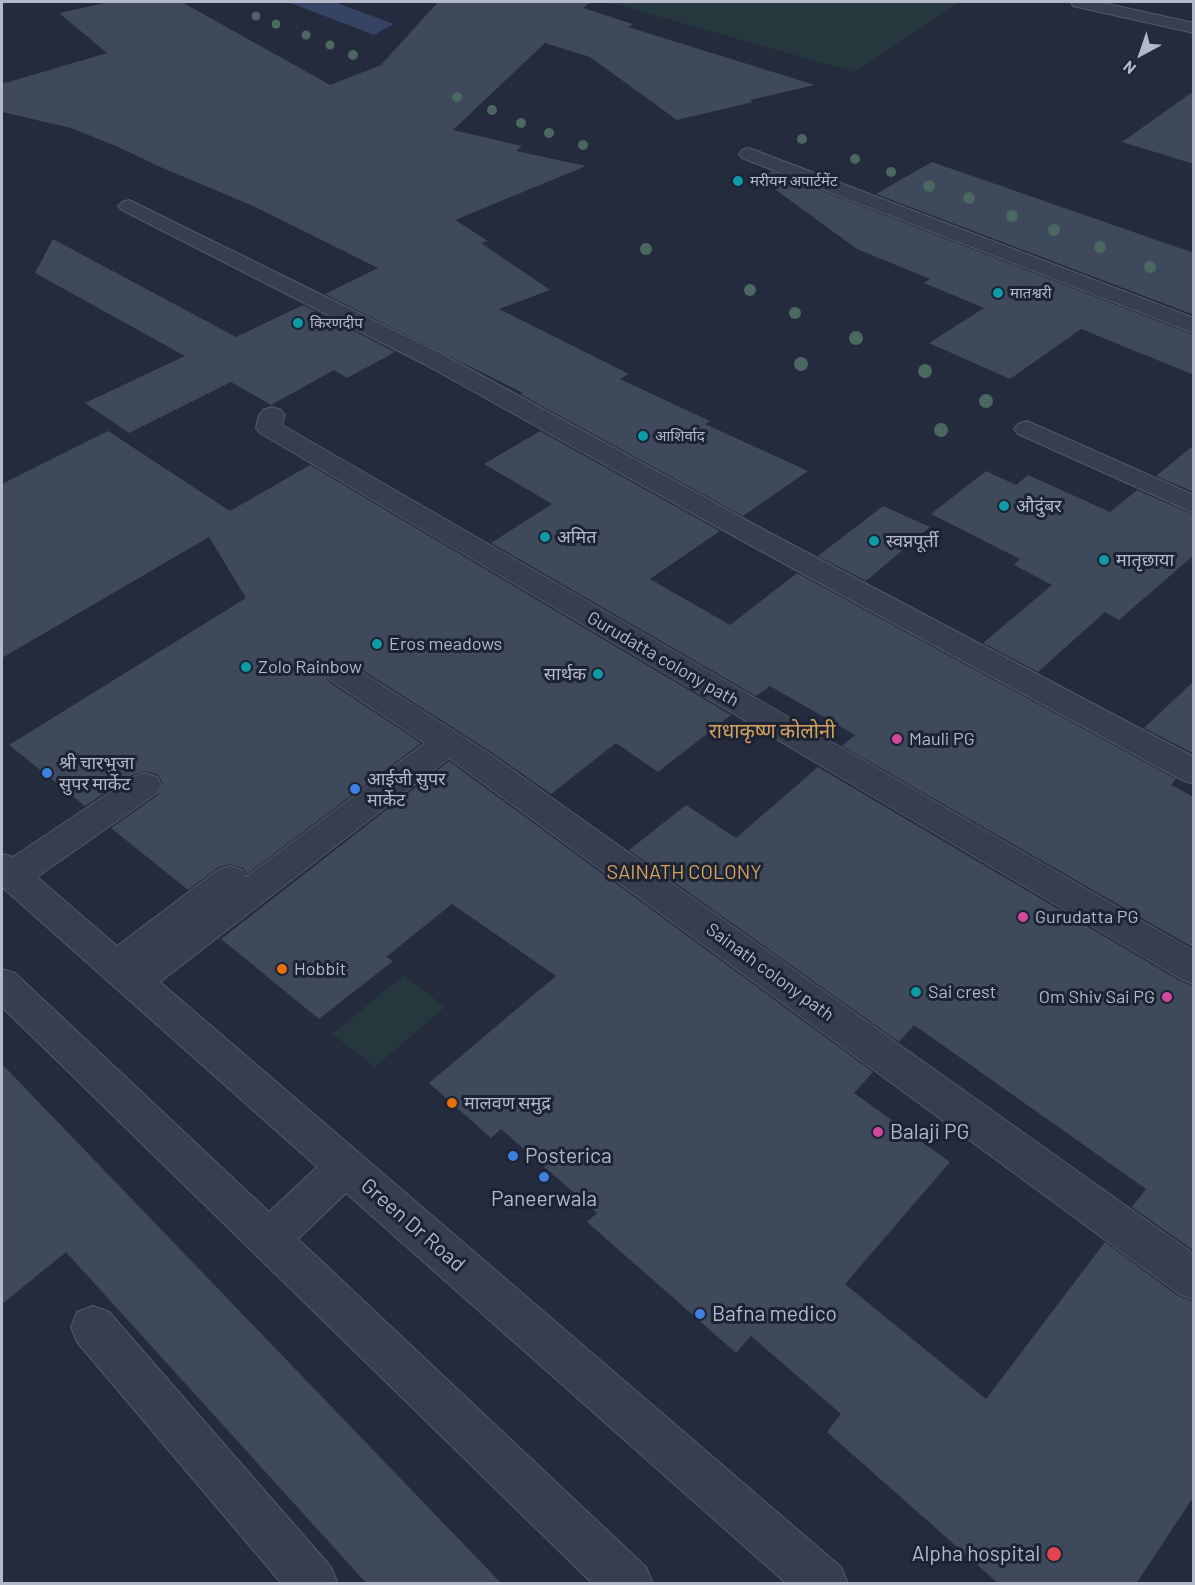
<!DOCTYPE html>
<meta charset="utf-8">
<style>
body{margin:0}
#map{position:relative;width:1195px;height:1585px;overflow:hidden;background:#232b3d;font-family:Barlow,sans-serif}
canvas{display:block}
.frame{position:absolute;inset:0;border:3px solid #b3b9c8;pointer-events:none}
.north{position:absolute;left:1111px;top:24px;width:60px;height:60px;-webkit-text-stroke:4px #1c2332;paint-order:stroke;rotate:220deg;font-size:16px;font-weight:700;line-height:24px;text-align:center;color:#b3b9c8}
.north::after{content:'';display:block;margin:auto;width:21px;height:27px;background:#b3b9c8;clip-path:polygon(50% 0,100% 100%,50% 72%,0 100%)}
</style>
<div id="map">
<canvas width="1195" height="1585"></canvas>
<div class="frame"></div>
<div class="north">N</div>
</div>
<script>
const context = document.querySelector('canvas').getContext('2d');
context.lineJoin = 'round';
function fill(path, color) { context.fillStyle = color; context.fill(path, 'evenodd'); }
const shape = rows => new Path2D(rows.map(r => 'M' + r).join(''));
function trace(path, color, width, dash) { context.strokeStyle = color; context.lineWidth = width; context.lineCap = dash ? 'butt' : 'round'; context.setLineDash(dash || []); context.stroke(path); }
function write(font, color, halo, rows, align = 'center') {
  context.font = font + ' Barlow,"Noto Sans Devanagari",sans-serif'; context.lineWidth = 6; context.setLineDash([]); context.textBaseline = 'middle'; context.strokeStyle = halo; context.fillStyle = color; for (const [text, x, y, turn = 0] of rows) {
    context.save(); context.translate(x, y); context.rotate((+turn || 0) * Math.PI / 180); context.textAlign = isNaN(turn) ? turn : align; if (halo) context.strokeText(text, 0, 0); context.fillText(text, 0, 0); context.restore();
  }
}
fill(shape([
 [608,2,959,2,854,72],
 [404,975,445,1007,375,1067,332,1034]
]), '#25383e');
fill(shape([
 [288,2,334,2,394,24,374,35]
]), '#364464');
fill(shape([
 [109,2,182,2,330,85,381,65,438,2,590,2,583,8,633,24,628,27,815,85,750,100,753,102,677,120,590,57,545,43,453,130,522,146,516,151,586,166,455,220,488,241,481,243,550,290,499,309,629,374,620,379,710,421,705,424,808,471,743,516,520,394,523,393,325,294,378,268,253,206,158,166,116,146,71,128,2,112,2,84,107,53,59,13],
 [1194,91,1194,164,1122,142],
 [932,162,1194,253,1194,315,876,194],
 [771,171,1194,335,1194,375,1081,329,1010,379,929,343,984,308,924,283,930,279,857,249,765,182],
 [53,239,236,337,303,305,395,352,347,378,334,370,271,405,231,382,129,433,85,403,185,356,35,273],
 [108,431,230,511,310,465,731,715,658,772,616,743,551,794,491,752,353,664,342,661,329,664,324,672,329,682,421,743,247,874,243,868,229,864,217,868,188,890,111,828,158,795,163,784,158,775,146,771,132,775,85,806,9,745,246,598,209,537,2,658,2,484],
 [540,431,720,531,650,579,730,625,797,573,1176,779,1171,785,1194,797,1194,948,842,746,855,735,770,686,756,696,491,543,552,504,484,464],
 [1194,445,1194,492,1156,476],
 [986,471,1016,485,1028,475,1110,512,1137,490,1194,515,1194,555,1119,620,1105,612,1038,672,983,643,1052,585,1014,565,1020,559,931,514],
 [883,506,930,527,866,581,818,556],
 [1194,681,1194,754,1144,728],
 [449,761,873,1072,854,1093,950,1162,845,1284,986,1399,1105,1242,1178,1296,1194,1302,1194,1496,1136,1584,999,1584,827,1432,841,1414,751,1336,736,1353,587,1222,597,1213,501,1129,491,1138,429,1083,556,976,452,904,386,957,393,961,319,1019,221,939],
 [818,767,1180,981,1194,986,1194,1251,1132,1207,1146,1189,914,1025,899,1042,629,850,686,805,736,838],
 [2,1064,502,1584,367,1584,66,1252,2,1304]
]), '#3f495c');
const minor = shape([
 [1071,2,1099,2,1194,23,1194,33,1073,6,1071,2],
 [749,148,1194,318,1194,333,742,158,739,154,742,150,749,148],
 [129,200,444,355,770,533,1194,757,1194,784,1182,780,750,545,426,365,122,210,118,206,122,202,129,200],
 [272,407,281,410,285,415,282,425,1194,951,1194,984,1181,979,260,433,256,428,259,415,263,410,272,407],
 [1027,421,1194,495,1194,513,1018,434,1014,429,1018,424,1027,421],
 [341,663,352,666,490,754,1194,1254,1194,1300,1179,1294,449,758,160,982,841,1567,848,1584,787,1584,346,1193,298,1239,646,1567,653,1584,593,1584,2,1007,2,969,15,973,269,1212,317,1167,2,887,2,854,13,857,133,777,145,773,157,777,161,785,157,793,37,877,117,946,218,870,230,866,242,870,246,877,425,743,330,680,326,673,330,666,341,663],
 [93,1306,109,1312,331,1567,338,1584,282,1584,77,1342,71,1327,77,1312,93,1306]
]);
trace(minor, '#525968', 2);
fill(minor, '#373e4d');
context.fillStyle = '#4a685f';
for (const [x, y, r] of [
 [256,16,4.5],
 [276,24,4.5],
 [306,35,4.5],
 [330,45,4.5],
 [353,55,5],
 [457,97,5],
 [492,110,5],
 [521,123,5],
 [549,133,5],
 [802,139,5],
 [583,145,5],
 [855,159,5],
 [891,172,5],
 [929,186,6],
 [969,198,6],
 [1012,216,6],
 [1054,230,6],
 [1100,247,6],
 [646,249,6],
 [1150,267,6],
 [750,290,6],
 [795,313,6],
 [856,338,7],
 [801,364,7],
 [925,371,7],
 [986,401,7],
 [941,430,7]
]) { context.beginPath(); context.arc(x, y, r, 0, 2 * Math.PI); context.fill(); }
for (const [x, y, r, color] of [
 [738,181,6,"#0f9aa8"],
 [998,293,6,"#0f9aa8"],
 [298,323,6,"#0f9aa8"],
 [643,436,6,"#0f9aa8"],
 [1004,506,6,"#0f9aa8"],
 [545,537,6,"#0f9aa8"],
 [874,541,6,"#0f9aa8"],
 [1104,560,6,"#0f9aa8"],
 [377,644,6,"#0f9aa8"],
 [246,667,6,"#0f9aa8"],
 [598,674,6,"#0f9aa8"],
 [897,739,6,"#d1479c"],
 [47,773,6,"#3f7fe0"],
 [355,789,6,"#3f7fe0"],
 [1023,917,6,"#d1479c"],
 [282,969,6,"#e8710a"],
 [916,992,6,"#0f9aa8"],
 [1167,997,6,"#d1479c"],
 [452,1103,6,"#e8710a"],
 [878,1132,6,"#d1479c"],
 [513,1156,6,"#3f7fe0"],
 [544,1177,6,"#3f7fe0"],
 [700,1314,6,"#3f7fe0"],
 [1054,1554,8,"#e0444e"]
]) { const dot = new Path2D(); dot.arc(x, y, r, 0, 2 * Math.PI); context.fillStyle = color; context.fill(dot); trace(dot, '#1c2332', 2); }
write('15px', '#b3b9c8', '#1c2332', [
 ["मरीयम अपार्टमेंट",750,181],
 ["मातश्वरी",1010,293],
 ["किरणदीप",310,323],
 ["आशिर्वाद",655,436]
], 'left');
write('18px', '#b3b9c8', '#1c2332', [
 ["औदुंबर",1016,506],
 ["अमित",557,537],
 ["स्वप्नपूर्ती",886,541],
 ["मातृछाया",1116,560],
 ["Eros meadows",389,644],
 ["Zolo Rainbow",258,667],
 ["सार्थक",586,674,"right"],
 ["Mauli PG",909,739],
 ["श्री चारभुजा",59,763],
 ["सुपर मार्केट",59,784],
 ["आईजी सुपर",367,779],
 ["मार्केट",367,800],
 ["Gurudatta PG",1035,917],
 ["Hobbit",294,969],
 ["Sai crest",928,992],
 ["Om Shiv Sai PG",1155,997,"right"],
 ["मालवण समुद्र",464,1103]
], 'left');
write('18px', '#b3b9c8', '#1c2332', [
 ["Gurudatta colony path",663,659,30],
 ["Sainath colony path",770,972,36]
]);
write('20px', '#d6a160', '#1c2332', [
 ["राधाकृष्ण कोलोनी",772,731],
 ["SAINATH COLONY",684,872]
]);
write('21px', '#b3b9c8', '#1c2332', [
 ["Balaji PG",890,1132],
 ["Posterica",525,1156],
 ["Paneerwala",544,1199,"center"],
 ["Bafna medico",712,1314],
 ["Alpha hospital",1040,1554,"right"]
], 'left');
write('21px', '#b3b9c8', '#1c2332', [
 ["Green Dr Road",413,1225,41]
]);
</script>
